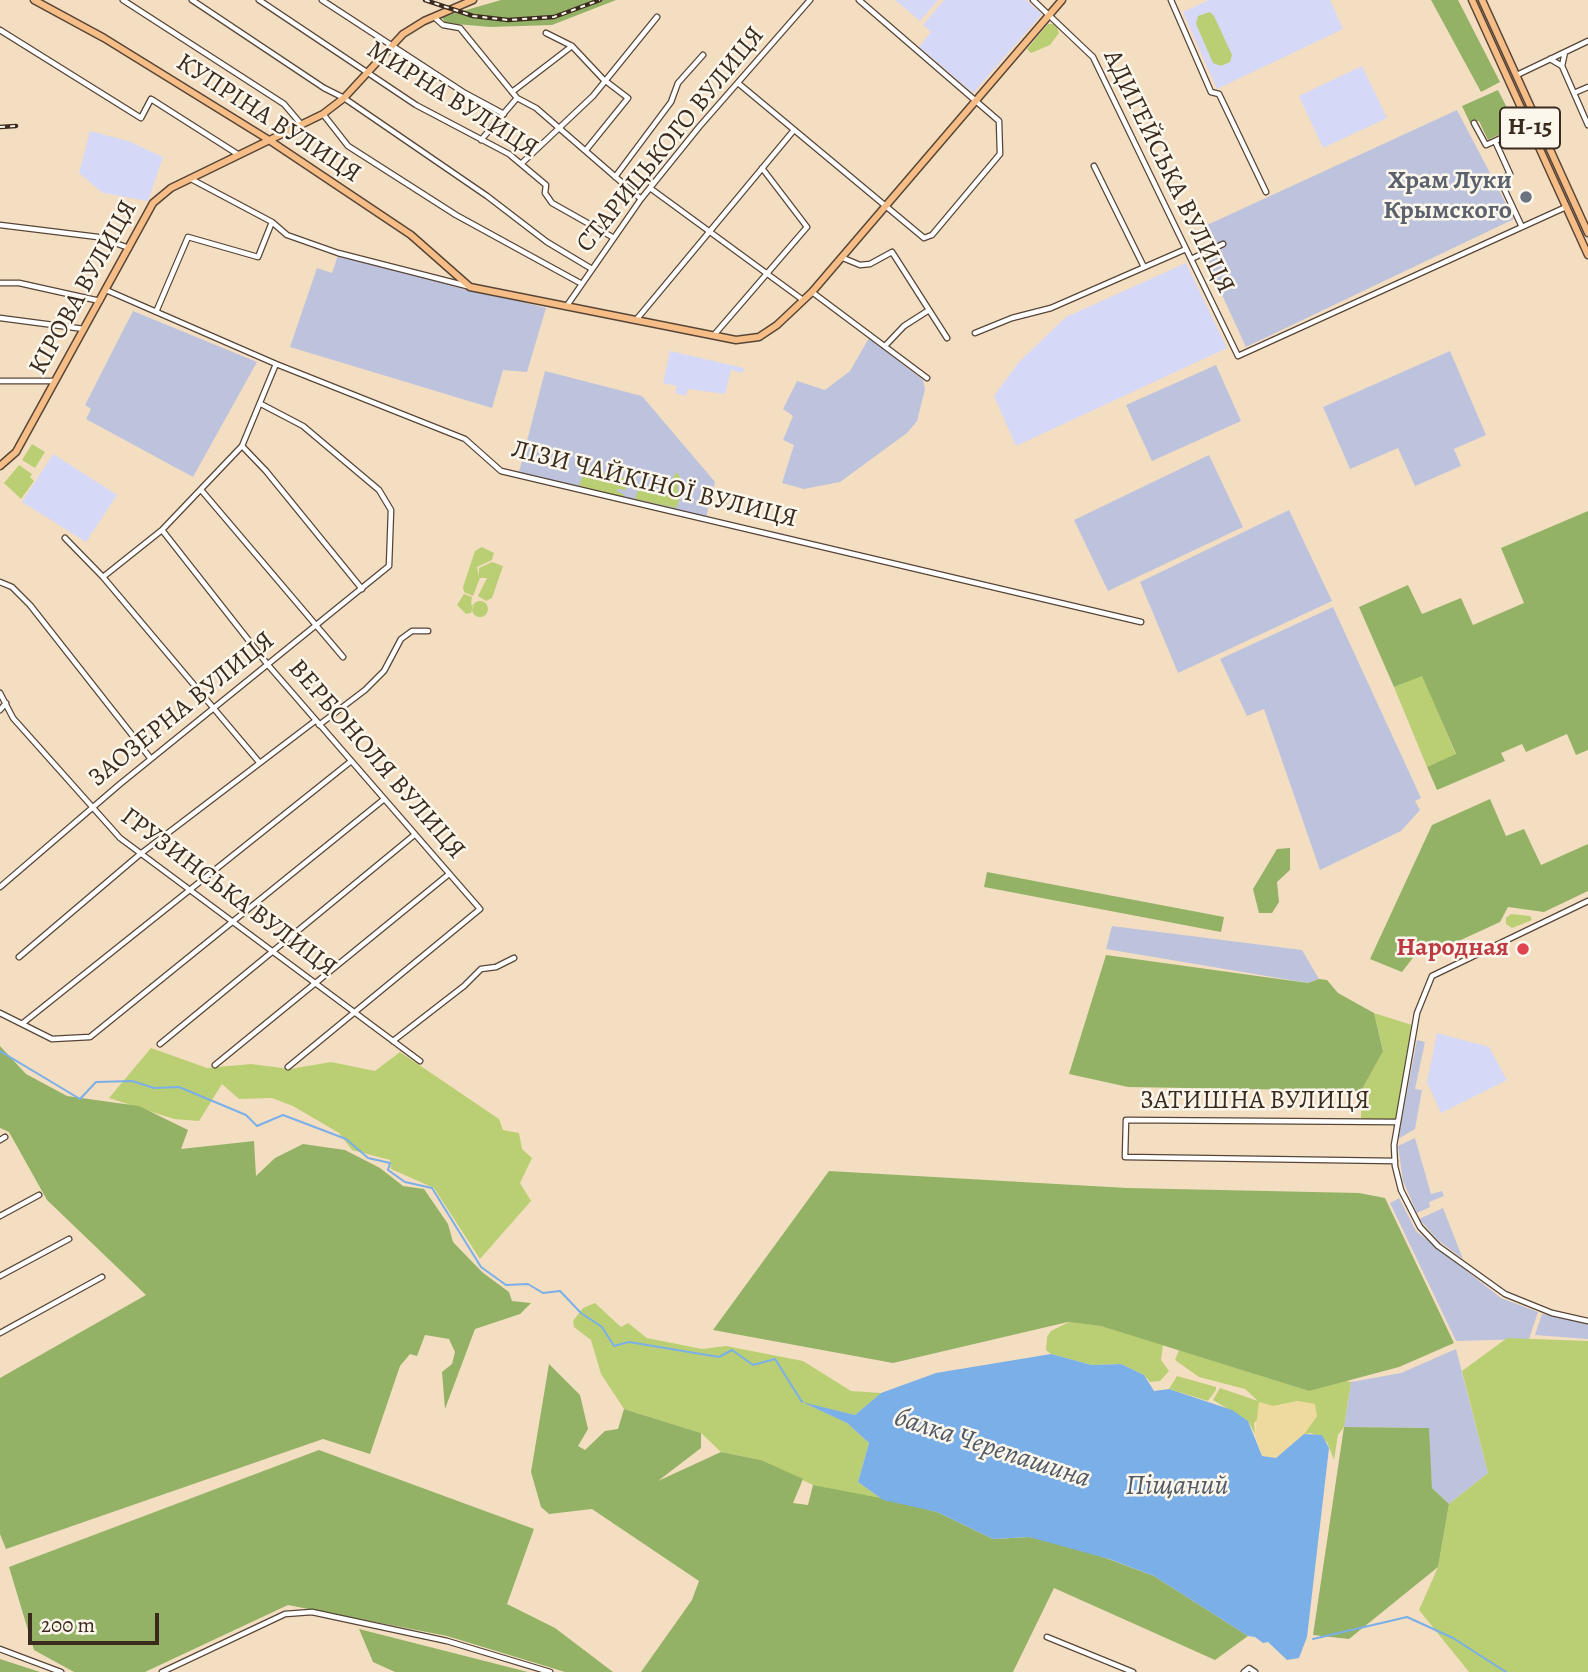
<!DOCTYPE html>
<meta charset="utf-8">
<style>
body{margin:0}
#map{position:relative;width:1588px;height:1672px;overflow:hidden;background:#f4dec2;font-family:Alegreya,serif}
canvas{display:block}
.scale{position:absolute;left:28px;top:1613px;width:131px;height:32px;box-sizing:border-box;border:4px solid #3b2a1e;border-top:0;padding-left:9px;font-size:21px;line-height:24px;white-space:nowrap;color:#3b2a1e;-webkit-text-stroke:5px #fbf7ec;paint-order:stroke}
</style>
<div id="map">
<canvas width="1588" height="1672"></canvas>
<div class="scale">200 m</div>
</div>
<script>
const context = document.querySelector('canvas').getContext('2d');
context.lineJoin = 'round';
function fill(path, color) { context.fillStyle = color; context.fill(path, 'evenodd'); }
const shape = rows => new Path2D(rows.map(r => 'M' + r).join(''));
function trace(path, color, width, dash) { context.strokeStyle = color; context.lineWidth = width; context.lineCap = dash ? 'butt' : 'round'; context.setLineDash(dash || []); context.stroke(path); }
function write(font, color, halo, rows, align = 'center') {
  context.font = font + ' Alegreya,serif'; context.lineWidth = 5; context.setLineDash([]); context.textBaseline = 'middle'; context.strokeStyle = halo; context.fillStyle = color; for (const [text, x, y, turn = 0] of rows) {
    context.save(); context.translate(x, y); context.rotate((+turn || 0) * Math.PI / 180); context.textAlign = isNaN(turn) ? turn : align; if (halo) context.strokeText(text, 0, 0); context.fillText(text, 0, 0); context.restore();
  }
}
fill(shape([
 [895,0,938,0,920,21],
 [944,0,1026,0,1042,14,973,93,919,47,931,32,923,25],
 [1209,0,1330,0,1343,29,1217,89,1183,12],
 [1362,66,1387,118,1323,148,1299,96],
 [90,131,128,141,163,157,148,201,103,193,79,173],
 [1186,263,1227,348,1016,446,994,396,1019,362,1066,317],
 [670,351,744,368,743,373,731,370,725,394,688,389,686,396,675,393,677,386,663,383],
 [53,454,117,495,86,542,22,502],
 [1437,1033,1489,1047,1507,1080,1441,1113,1427,1082]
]), '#d6d8f8');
fill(shape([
 [1457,110,1514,219,1246,347,1200,247,1213,240,1207,225],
 [338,255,546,308,527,372,503,370,492,408,290,347,317,268,332,273],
 [133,311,257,362,193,477,86,419,91,409,85,405],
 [869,338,923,380,925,389,917,421,907,433,840,482,804,489,782,483,794,445,783,440,793,416,783,409,797,381,825,390,850,371],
 [1450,351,1486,435,1454,449,1461,466,1415,486,1398,448,1350,469,1323,407],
 [1216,365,1241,421,1152,461,1126,405],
 [545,371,642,396,715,482,706,517,519,472],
 [1209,455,1243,527,1108,591,1074,520],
 [1289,510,1332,601,1178,673,1140,582],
 [1333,607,1421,798,1415,801,1420,810,1401,831,1320,870,1264,709,1247,716,1220,659],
 [1112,926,1302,950,1319,979,1308,983,1106,949],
 [1417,1040,1425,1042,1415,1089,1422,1090,1415,1129,1398,1139],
 [1415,1138,1431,1194,1442,1191,1444,1196,1429,1202,1430,1207,1417,1213,1403,1181,1398,1146],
 [1399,1198,1416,1231,1501,1298,1538,1312,1529,1339,1456,1341,1390,1203],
 [1443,1208,1463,1259,1439,1241,1419,1219],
 [1542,1314,1588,1321,1588,1339,1535,1335],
 [1456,1349,1488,1473,1449,1504,1432,1488,1428,1428,1344,1427,1351,1382,1401,1373]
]), '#bec3dd');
fill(shape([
 [1210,12,1214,16,1232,55,1230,62,1221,66,1213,63,1196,24,1198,16],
 [1048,24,1056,24,1059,33,1050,45,1031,53,1027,49],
 [32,444,45,452,35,468,22,460],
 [19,465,32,474,30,477,34,481,21,499,4,483],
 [585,468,627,479,626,490,617,489,617,492,624,494,623,497,579,486],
 [677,472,680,477,677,489,681,496,676,508,635,499,638,489,657,492,664,490],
 [482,547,494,553,492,560,477,567,479,577,479,568,492,562,503,566,492,598,486,601,478,596,487,578,480,578,473,596,464,592,463,587,475,551],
 [464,594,472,597,471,605,474,604,471,613,466,614,457,605],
 '472 609a8 8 0 1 1 16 0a8 8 0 1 1-16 0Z',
 [1422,675,1456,755,1427,767,1394,687],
 [1511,914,1530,916,1532,920,1512,928,1506,924,1506,918],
 [1374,1013,1415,1026,1396,1122,1361,1123,1361,1091,1383,1050],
 [151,1048,207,1068,251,1064,290,1069,331,1062,375,1071,400,1052,499,1119,503,1130,519,1133,522,1149,532,1158,520,1183,531,1201,480,1259,434,1188,391,1169,390,1160,352,1150,339,1133,293,1106,272,1098,239,1099,222,1084,199,1121,174,1119,109,1098],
 [595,1303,621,1327,628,1323,647,1338,702,1349,726,1346,803,1361,851,1391,881,1393,855,1415,807,1404,847,1423,869,1443,858,1482,883,1500,813,1485,761,1460,721,1452,701,1433,624,1409,601,1374,591,1340,574,1327,573,1321,583,1308],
 [1069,1322,1102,1326,1163,1345,1161,1360,1169,1371,1160,1381,1150,1382,1144,1375,1121,1364,1092,1365,1051,1354,1046,1350,1047,1337,1051,1331],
 [1507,1338,1588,1341,1588,1672,1469,1672,1419,1610,1438,1567,1449,1504,1488,1473,1462,1371],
 [1179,1350,1309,1391,1340,1380,1351,1382,1344,1427,1338,1435,1334,1460,1327,1442,1311,1433,1304,1434,1317,1416,1298,1401,1274,1406,1254,1423,1255,1434,1248,1421,1213,1400,1220,1388,1258,1401,1245,1389,1199,1377,1175,1360],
 [1177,1376,1216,1387,1216,1390,1208,1401,1169,1389]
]), '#bacf73');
fill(shape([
 [501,0,616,0,552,25,490,27,445,23,442,17],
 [1431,0,1458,0,1500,82,1481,92],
 [1498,90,1516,126,1488,140,1479,121,1470,123,1462,106],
 [1588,511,1588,750,1576,755,1567,734,1526,752,1522,744,1501,753,1505,761,1437,790,1427,767,1456,754,1422,676,1394,687,1359,607,1408,585,1422,614,1461,598,1473,625,1524,603,1501,548],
 [1490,799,1506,836,1524,829,1541,865,1588,844,1588,891,1544,912,1508,907,1500,922,1437,951,1415,955,1402,972,1370,959,1432,825],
 [1290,848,1290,870,1277,882,1279,902,1272,913,1259,913,1253,889,1277,849],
 [987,872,1224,917,1221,932,984,887],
 [1106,955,1308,983,1319,979,1327,980,1338,993,1374,1013,1383,1051,1361,1091,1128,1087,1069,1074],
 [0,1046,26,1074,67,1096,139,1106,188,1130,181,1149,254,1141,256,1176,275,1158,303,1144,345,1150,380,1168,403,1186,424,1189,448,1224,453,1242,482,1272,509,1292,512,1301,531,1303,520,1314,475,1329,445,1409,442,1372,452,1364,455,1352,449,1339,425,1335,417,1356,410,1354,400,1366,370,1454,323,1439,6,1549,0,1534,0,1378,146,1295,47,1200,9,1132,0,1128],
 [829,1171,1127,1188,1359,1193,1385,1198,1454,1343,1399,1367,1309,1391,1101,1326,1068,1322,893,1363,713,1330],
 [549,1364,580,1395,588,1429,578,1446,585,1450,605,1431,618,1429,624,1409,701,1433,701,1448,658,1481,721,1452,761,1460,803,1479,793,1503,808,1505,813,1485,901,1502,937,1512,993,1539,1029,1537,1073,1546,1154,1576,1248,1636,1215,1660,1054,1588,1013,1672,641,1672,692,1600,699,1581,592,1509,549,1514,541,1507,531,1472],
 [1344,1427,1429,1428,1432,1488,1449,1504,1438,1567,1349,1639,1313,1635],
 [319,1450,534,1529,507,1604,555,1628,613,1672,565,1672,447,1636,288,1605,145,1672,74,1672,34,1650,9,1567],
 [359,1629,528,1672,395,1672,373,1662],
 [0,1659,40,1672,0,1672]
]), '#93b265');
fill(shape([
 [1298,1401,1315,1404,1317,1416,1304,1434,1276,1458,1262,1456,1255,1434,1259,1402,1274,1406]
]), '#eeda9e');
fill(shape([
 [1051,1354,1092,1365,1121,1364,1144,1375,1154,1391,1169,1389,1232,1410,1248,1421,1262,1456,1276,1458,1304,1434,1322,1435,1329,1448,1307,1637,1299,1658,1287,1660,1268,1642,1263,1643,1255,1637,1248,1636,1154,1576,1109,1559,1029,1537,993,1539,937,1512,883,1500,858,1482,869,1443,847,1423,802,1402,855,1415,881,1393,936,1373]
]), '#7bafe8');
trace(shape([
 [0,1051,80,1099,96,1082,132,1081,154,1088,179,1087,246,1115,257,1126,283,1115,346,1139,368,1158,390,1163,388,1170,405,1182,432,1188,481,1267,506,1285,528,1284,543,1293,560,1291,581,1313,602,1327,614,1346,629,1342,719,1357,732,1350,753,1365,775,1359,802,1402],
 [1313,1639,1407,1617,1453,1638,1506,1672]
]), '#7bafe8', 2);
const minor = shape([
 [123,0,284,104,301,124],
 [192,0,324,88,344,98,487,196,547,242,592,269],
 [259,0,416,105,509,154,546,185,545,193,552,203,614,238],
 [322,0,463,92,504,114],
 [1033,0,1093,57,1238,356,1566,207],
 [1171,0,1211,92,1219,94,1266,192],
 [434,17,443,25,460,28,517,98,536,108,641,199],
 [0,30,141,118,151,99,239,155],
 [546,33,572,46,603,79,628,98,586,150],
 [1550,59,1562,66,1565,52],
 [1562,66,1588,125],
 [1517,75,1588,41],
 [738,83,924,238,932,235,1000,154,999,121,859,0],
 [512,92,572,46],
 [1574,93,1588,87],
 [323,114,348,146,456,215,582,284],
 [1474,123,1486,145,1495,141],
 [481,140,517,98],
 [522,163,593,96,657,17],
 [1094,166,1144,267],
 [615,177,671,102,678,83,703,55],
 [191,179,272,222,287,235,338,253,467,286],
 [650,188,803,300],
 [0,225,98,237,129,248],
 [1522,227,1500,180,1510,174,1495,141,1528,125],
 [843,258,860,265,870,264,892,252,947,338],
 [1191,259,1223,244],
 [0,283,19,283,100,301],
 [106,290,276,364,465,439,501,471,1141,622],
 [812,292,927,378],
 [566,307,641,199,699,127,810,0],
 [156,312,188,237,258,257,272,222],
 [0,318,84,329],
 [636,320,794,130],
 [975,333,1012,318,1051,308,1186,249],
 [714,335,807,227,762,168],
 [885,346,904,326,929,310],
 [0,381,54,381],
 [242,446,266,471,362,589],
 [202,491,343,657],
 [162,530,268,665,480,909,288,1067],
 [65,538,103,577,259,762],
 [103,577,162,530,242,446,276,364],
 [0,582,12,587,30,605,151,759],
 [0,693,13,718,120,838,420,1061],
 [0,710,6,703],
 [319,725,365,690,384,671,401,639,412,631,428,631],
 [0,887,120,784,389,566,391,510,379,490,303,426,261,404],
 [1588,901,1432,976,1417,1013,1394,1145,1395,1166,1401,1190,1420,1227,1438,1246,1505,1294,1552,1313,1588,1321],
 [19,957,139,855,315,721],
 [0,1013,52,1039,90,1037,383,800],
 [23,1023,350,762],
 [393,1041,464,986,481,969,496,967,514,958],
 [160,1044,413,836],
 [215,1065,449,874],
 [0,1140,5,1137],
 [1395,1161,1125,1157,1126,1120,1396,1122],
 [0,1216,39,1195],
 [0,1276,69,1239],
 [0,1333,102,1277],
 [1047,1637,1133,1672],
 [0,1649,61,1672],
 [162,1672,285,1614,312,1612,447,1641,550,1672],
 [1244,1672,1249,1668,1255,1672]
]);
const major = shape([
 [34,0,104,38,269,140,411,235,470,287,736,340,759,337,777,325,812,292,1062,0],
 [1472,0,1588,255],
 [1482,0,1588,233],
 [0,466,16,452,153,203,171,188,323,114,344,98,403,34,424,21,473,0]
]);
trace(minor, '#574537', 7);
trace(major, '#574537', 9);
trace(minor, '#fff', 4.5);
trace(major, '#f6be86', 6);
const rail = shape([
 [425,0,473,16,508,20,554,17,600,0],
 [0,127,16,126]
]);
trace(rail, '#3b2a1e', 4.5);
trace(rail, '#fbf7ec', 2, [5]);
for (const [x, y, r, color] of [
 [1526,197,7,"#6b7280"],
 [1523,949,7,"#e0444e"]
]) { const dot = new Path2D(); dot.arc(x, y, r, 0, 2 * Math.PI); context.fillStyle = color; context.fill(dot); trace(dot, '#fbf7ec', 2.5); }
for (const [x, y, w] of [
 [1530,128,60]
]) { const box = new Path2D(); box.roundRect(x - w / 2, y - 20.5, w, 41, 5); context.fillStyle = '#fbf7ec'; context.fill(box); trace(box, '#3b2a1e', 2); }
write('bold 24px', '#3b2a1e', null, [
 ["Н-15",1530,128]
]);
write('26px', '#3b2a1e', '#fbf7ec', [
 ["МИРНА ВУЛИЦЯ",452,100,32],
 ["КУПРІНА ВУЛИЦЯ",268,119,33],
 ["СТАРИЦЬКОГО ВУЛИЦЯ",671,140,-51],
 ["АДИГЕЙСЬКА ВУЛИЦЯ",1168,172,64],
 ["КІРОВА ВУЛИЦЯ",84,288,-61],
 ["ЛІЗИ ЧАЙКІНОЇ ВУЛИЦЯ",654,485,14],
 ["ЗАОЗЕРНА ВУЛИЦЯ",182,710,-39],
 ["ВЕРБОНОЛЯ ВУЛИЦЯ",376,760,49],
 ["ГРУЗИНСЬКА ВУЛИЦЯ",228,893,37],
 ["ЗАТИШНА ВУЛИЦЯ",1255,1102]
]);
write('bold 26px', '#5b616d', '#fbf7ec', [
 ["Храм Луки",1512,182],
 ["Крымского",1512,212]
], 'right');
write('bold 26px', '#be3a42', '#fbf7ec', [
 ["Народная",1509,949]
], 'right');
write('italic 28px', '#515965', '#fbf7ec', [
 ["балка Черепашина",992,1449,18],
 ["Піщаний",1177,1487]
]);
</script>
